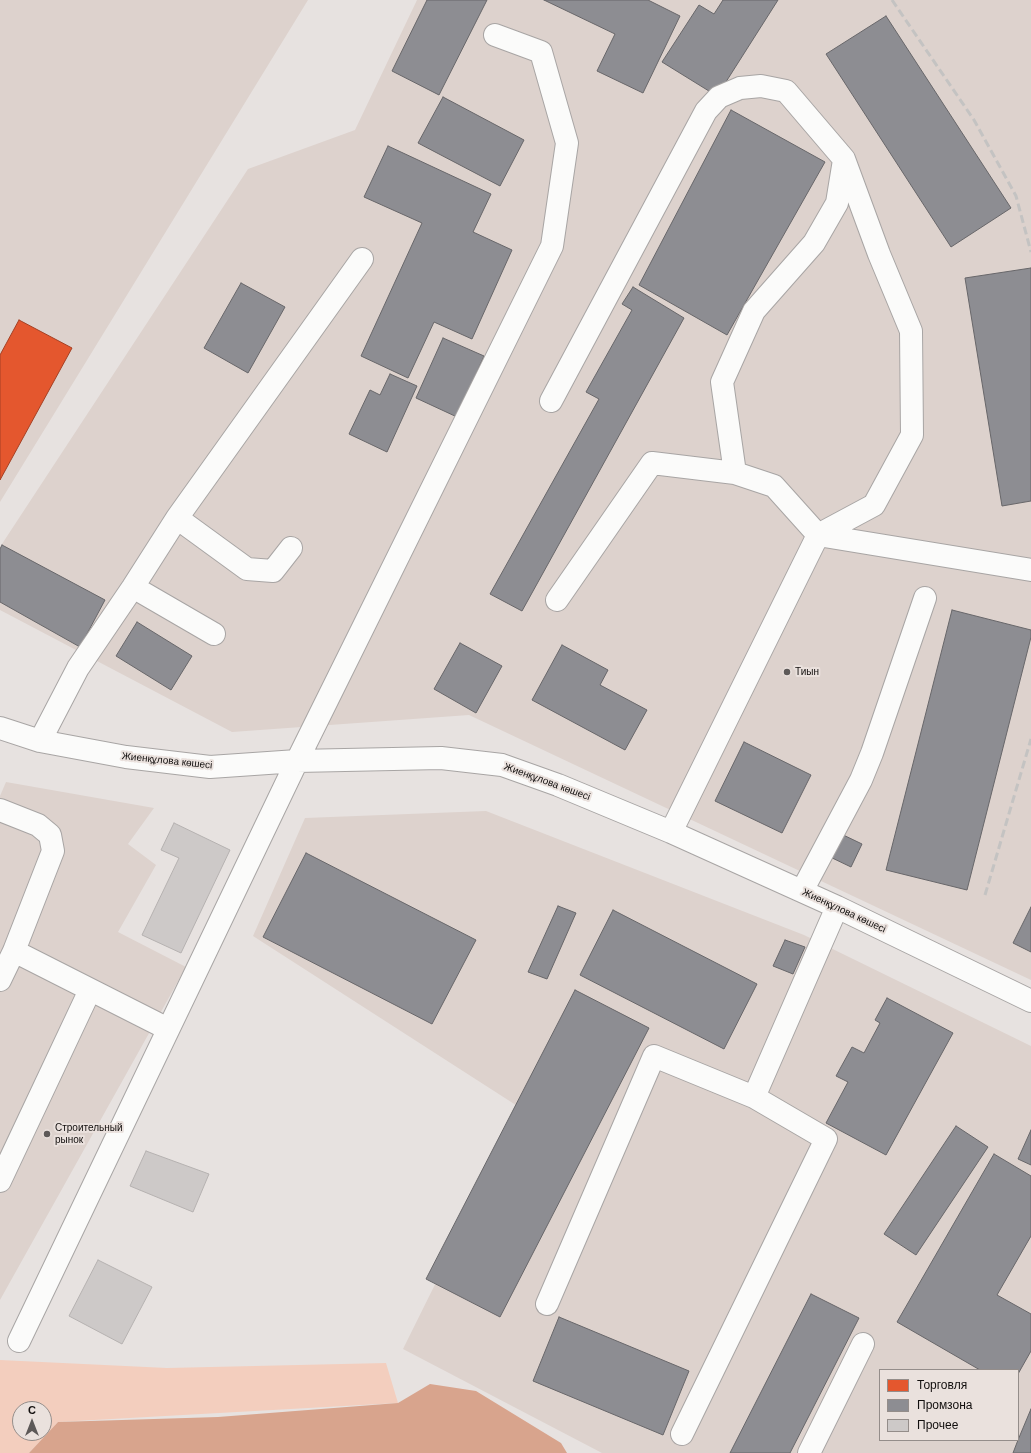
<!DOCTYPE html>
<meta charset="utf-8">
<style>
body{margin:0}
#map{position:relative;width:1031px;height:1453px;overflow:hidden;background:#e7e2e0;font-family:Helvetica,sans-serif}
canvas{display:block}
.legend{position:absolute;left:879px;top:1369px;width:140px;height:72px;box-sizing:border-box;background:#eae1dd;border:1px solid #948d8a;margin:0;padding:5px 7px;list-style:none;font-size:12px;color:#120f0e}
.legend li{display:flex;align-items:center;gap:8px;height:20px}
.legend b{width:20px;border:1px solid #948d8a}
.north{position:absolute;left:12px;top:1401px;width:40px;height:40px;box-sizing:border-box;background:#eae1dd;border:1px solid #948d8a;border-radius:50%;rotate:0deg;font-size:11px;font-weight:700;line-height:16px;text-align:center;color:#120f0e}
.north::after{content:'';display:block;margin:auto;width:14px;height:18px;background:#5d5958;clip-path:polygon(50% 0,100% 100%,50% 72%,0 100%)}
</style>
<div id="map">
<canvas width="1031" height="1453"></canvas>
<ul class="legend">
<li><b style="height:11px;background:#e4572e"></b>Торговля</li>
<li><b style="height:11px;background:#8d8d92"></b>Промзона</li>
<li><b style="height:11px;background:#cdc9c8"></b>Прочее</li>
</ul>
<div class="north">С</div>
</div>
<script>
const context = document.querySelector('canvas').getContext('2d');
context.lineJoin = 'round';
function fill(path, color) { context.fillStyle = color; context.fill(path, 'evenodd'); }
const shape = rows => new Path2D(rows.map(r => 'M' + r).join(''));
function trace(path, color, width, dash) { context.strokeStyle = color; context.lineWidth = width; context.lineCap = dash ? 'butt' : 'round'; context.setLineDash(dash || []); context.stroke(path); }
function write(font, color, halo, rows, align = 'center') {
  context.font = font + ' Helvetica,sans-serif'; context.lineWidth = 4; context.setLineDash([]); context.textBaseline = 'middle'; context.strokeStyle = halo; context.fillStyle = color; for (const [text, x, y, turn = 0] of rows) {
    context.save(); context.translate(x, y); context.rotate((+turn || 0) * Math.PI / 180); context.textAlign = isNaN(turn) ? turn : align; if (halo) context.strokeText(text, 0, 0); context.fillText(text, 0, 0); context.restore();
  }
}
fill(shape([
 [0,0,308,0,0,502],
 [417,0,1031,0,1031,980,469,715,232,732,0,610,0,547,248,169,355,130],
 [6,782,154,808,128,844,156,865,118,932,186,967,0,1300,0,796],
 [486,811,804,935,1031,1046,1031,1453,602,1453,403,1349,522,1109,253,936,305,818],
 [880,1370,1018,1370,1018,1440,880,1440]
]), '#ddd2cd');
fill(shape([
 [0,1360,167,1368,386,1363,398,1403,58,1422,29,1453,0,1453],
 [20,1409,44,1409,44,1433,20,1433]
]), '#f3cebe');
fill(shape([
 [430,1384,476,1391,561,1443,567,1453,29,1453,58,1422,218,1417,398,1403]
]), '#d8a48d');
const shops = shape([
 [19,320,72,348,0,480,0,355,19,320]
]);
fill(shops, '#e4572e');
trace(shops, '#a54124', 1);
const industry = shape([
 [427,0,487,0,439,95,392,71,427,0],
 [544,0,648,0,680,16,643,93,597,71,615,34,544,0],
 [723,0,778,0,717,96,662,62,699,5,714,14,723,0],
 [886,16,1011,208,951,247,826,54,886,16],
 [443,97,524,140,500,186,418,143,443,97],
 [731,110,825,162,727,335,639,285,731,110],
 [388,146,491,194,473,232,512,250,472,339,434,322,408,378,361,356,422,223,364,197,388,146],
 [1031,268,1031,501,1002,506,965,278,1031,268],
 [241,283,285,307,248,373,204,348,241,283],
 [633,287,684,318,522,611,490,594,599,399,586,392,632,310,622,304,633,287],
 [443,338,484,356,457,417,416,398,443,338],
 [390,374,417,386,387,452,349,434,370,390,380,395,390,374],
 [2,545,105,600,80,647,0,602,0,549,2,545],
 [952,610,1031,630,1031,637,967,890,886,870,952,610],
 [137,622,192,656,171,690,116,656,137,622],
 [460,643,502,666,476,713,434,689,460,643],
 [562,645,608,670,600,685,647,710,625,750,532,700,562,645],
 [744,742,811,775,782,833,715,801,744,742],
 [837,832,862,844,851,867,826,855,837,832],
 [306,853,476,940,432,1024,263,937,306,853],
 [558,906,576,913,547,979,528,972,558,906],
 [1031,907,1031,952,1013,943,1031,907],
 [613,910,757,984,724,1049,580,975,613,910],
 [785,940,805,947,793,974,773,966,785,940],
 [575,990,649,1028,500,1317,426,1279,575,990],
 [887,998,953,1033,886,1155,826,1123,848,1082,836,1076,852,1047,864,1053,880,1023,875,1020,887,998],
 [956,1126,988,1147,916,1255,884,1234,956,1126],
 [1031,1130,1031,1165,1018,1159,1031,1130],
 [994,1154,1031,1176,1031,1236,997,1295,1031,1314,1031,1351,1018,1374,1018,1370,980,1370,897,1322,994,1154],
 [811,1294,859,1318,790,1453,730,1453,811,1294],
 [559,1317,689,1371,663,1435,533,1381,559,1317],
 [1031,1409,1031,1453,1013,1453,1018,1440,1031,1409]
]);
fill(industry, '#8d8d92');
trace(industry, '#68676a', 1);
const building = shape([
 [174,823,230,850,181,953,142,935,179,858,161,850,174,823],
 [146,1151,209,1174,193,1212,130,1186,146,1151],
 [98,1260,152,1287,122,1344,69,1316,98,1260]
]);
fill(building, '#cdc9c8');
trace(building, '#b5b1b0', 1);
const minor = shape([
 [551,401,706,111,719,97,740,88,761,86,786,91,844,159,879,254,911,331,912,435,874,505,818,535,671,832],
 [735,473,722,382,754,311,814,243,837,203,844,160],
 [177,518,247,569,273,571,291,548],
 [133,587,214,634],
 [557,600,652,463,735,473,774,486,818,535,1031,570],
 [0,728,40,741,126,757,210,767,297,761,441,758,502,765,558,785,671,832,837,907,1031,1001],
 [40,741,78,668,133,587,177,518,362,259],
 [0,810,38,825,50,835,53,851,14,951,0,980],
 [802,891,861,780,872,753,925,598],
 [14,951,168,1029],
 [0,1181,90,990],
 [547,1304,654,1056,754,1097],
 [19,1341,297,761,552,246,567,143,541,52,495,35],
 [682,1434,826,1139,754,1097,837,907],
 [809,1453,863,1344]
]);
trace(minor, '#a8a5a4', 24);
trace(minor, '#fbfbfa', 22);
trace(shape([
 [892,0,974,120,1016,196,1031,252],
 [985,895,1031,739]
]), '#c4c3c2', 3, [8, 4]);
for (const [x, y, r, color] of [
 [787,672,4,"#5d5958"],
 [47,1134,4,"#5d5958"]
]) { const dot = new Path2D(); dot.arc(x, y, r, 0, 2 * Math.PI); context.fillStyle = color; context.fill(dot); trace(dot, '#eae1dd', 1.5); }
write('10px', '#120f0e', '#eae1dd', [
 ["Тиын",795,672],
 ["Строительный",55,1128],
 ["рынок",55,1140]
], 'left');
write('10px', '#120f0e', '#eae1dd', [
 ["Жиенқұлова көшесі",167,761,6],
 ["Жиенқұлова көшесі",547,782,20],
 ["Жиенқұлова көшесі",844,911,25]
]);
</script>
